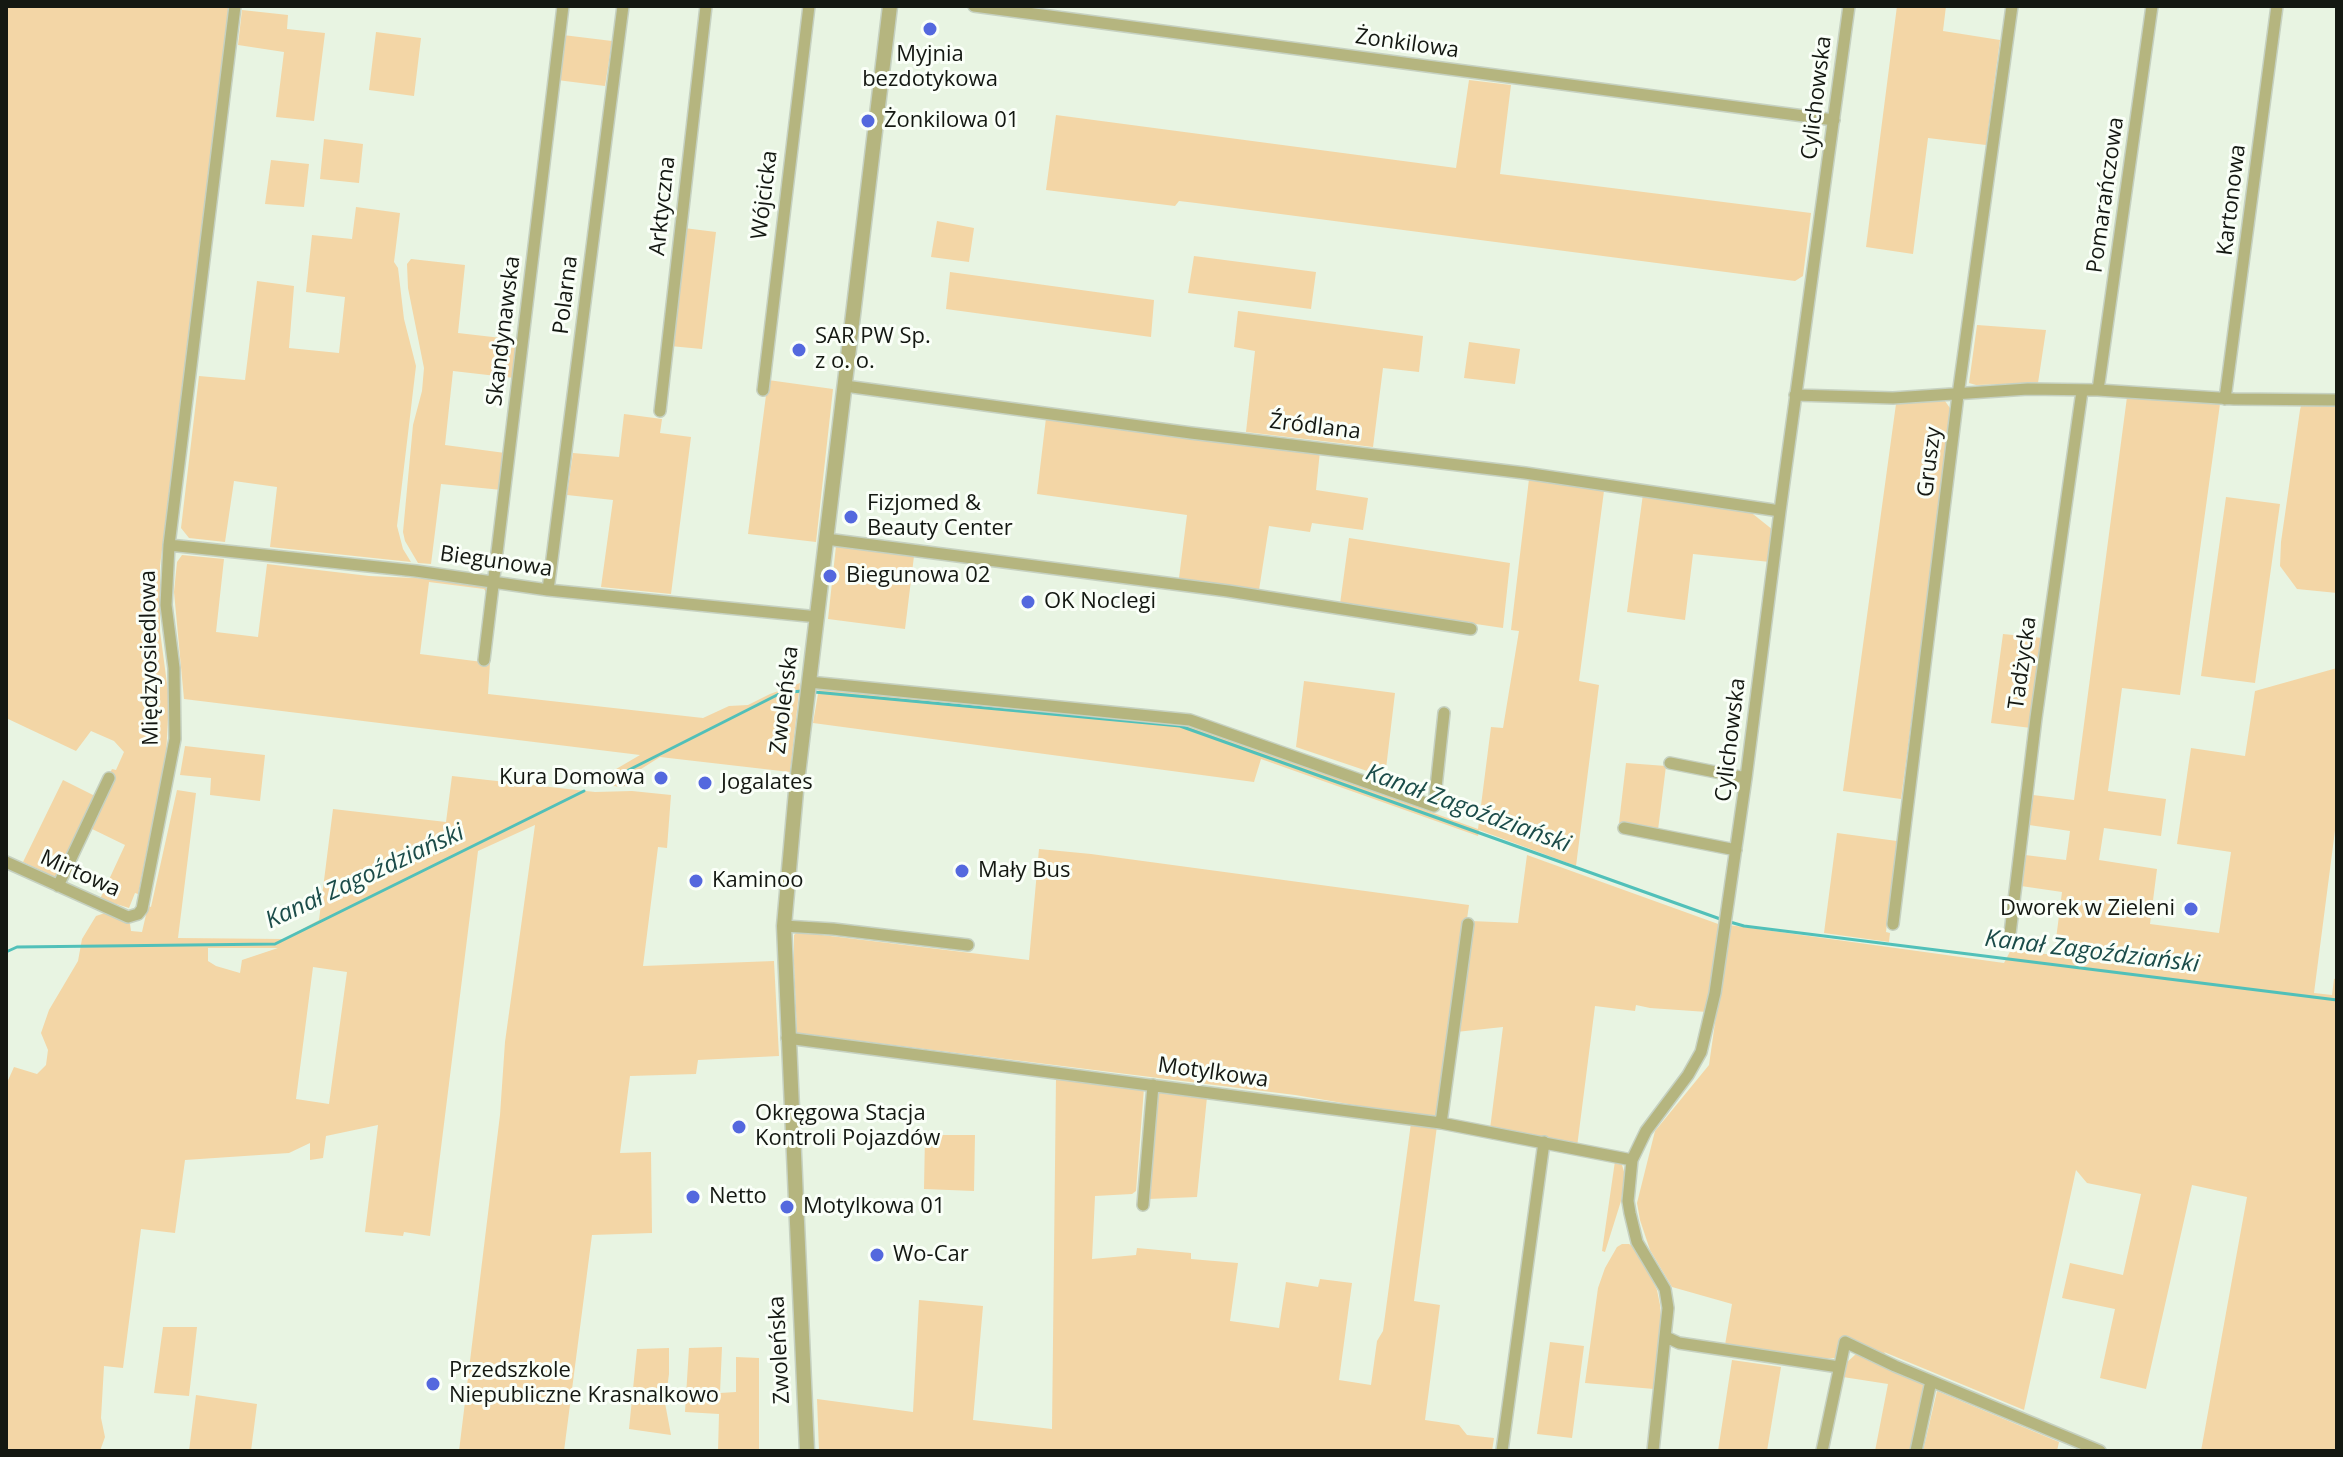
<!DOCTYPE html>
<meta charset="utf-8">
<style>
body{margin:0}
#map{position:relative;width:2343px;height:1457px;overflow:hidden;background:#e8f4e2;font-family:"Open Sans",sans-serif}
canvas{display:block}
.frame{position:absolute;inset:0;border:8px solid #141812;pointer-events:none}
</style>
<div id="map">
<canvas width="2343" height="1457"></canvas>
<div class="frame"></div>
</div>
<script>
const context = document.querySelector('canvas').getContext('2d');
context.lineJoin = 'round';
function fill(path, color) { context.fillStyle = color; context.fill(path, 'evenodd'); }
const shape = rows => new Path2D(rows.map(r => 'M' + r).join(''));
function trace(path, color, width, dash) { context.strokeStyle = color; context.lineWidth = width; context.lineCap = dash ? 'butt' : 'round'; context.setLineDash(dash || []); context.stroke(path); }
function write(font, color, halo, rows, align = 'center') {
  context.font = font + ' "Open Sans",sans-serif'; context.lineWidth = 6; context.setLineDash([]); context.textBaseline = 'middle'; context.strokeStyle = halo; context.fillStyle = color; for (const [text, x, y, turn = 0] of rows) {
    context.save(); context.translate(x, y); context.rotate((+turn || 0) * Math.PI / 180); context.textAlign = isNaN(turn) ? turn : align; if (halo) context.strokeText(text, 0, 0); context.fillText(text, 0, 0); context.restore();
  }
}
fill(shape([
 [6,6,229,6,160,566,160,631,169,699,166,755,138,894,135,893,129,908,100,899,125,845,90,828,109,775,112,769,116,770,124,752,114,741,91,731,76,751,6,718],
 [1897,6,1946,6,1943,31,2000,40,1986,145,1928,138,1913,254,1866,247],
 [242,10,288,15,287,29,325,33,314,121,276,117,284,52,238,45],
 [376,32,421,38,414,96,369,90],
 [563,35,612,41,605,86,557,80],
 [1469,80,1511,85,1500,174,1811,213,1803,276,1795,281,1196,203,1179,201,1175,206,1046,190,1056,115,1456,168],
 [324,139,363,144,359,183,320,179],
 [271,160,309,164,304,207,265,204],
 [356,207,400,213,394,262,398,268,404,319,416,366,397,526,403,549,411,562,270,547,277,487,234,481,225,542,189,538,181,528,199,376,245,380,257,281,294,286,289,348,339,353,345,297,306,292,312,235,352,239],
 [937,221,974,228,969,262,931,257],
 [684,228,716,232,702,349,670,346],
 [1194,256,1316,272,1311,309,1188,293],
 [411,259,465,265,458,333,519,340,514,378,453,371,445,445,505,453,502,490,441,484,431,564,418,563,405,541,403,532,413,425,422,391,424,368,408,288,407,264],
 [950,272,1154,300,1151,337,946,309],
 [1238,311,1423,336,1419,372,1383,368,1373,447,1246,432,1255,351,1234,347],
 [1977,325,2046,330,2038,383,1976,385,1969,383],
 [1469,342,1520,349,1515,384,1464,378],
 [768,380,833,389,816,542,748,534],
 [2127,397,2220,404,2180,695,2122,688,2108,791,2166,799,2161,836,2104,828,2099,860,2157,869,2150,924,2219,933,2231,852,2177,844,2191,748,2245,756,2255,691,2337,668,2337,815,2314,993,2332,995,2334,979,2337,978,2337,1451,2201,1451,2247,1197,2192,1185,2146,1389,2100,1378,2115,1309,2062,1298,2070,1263,2123,1275,2141,1194,2087,1183,2076,1170,2024,1410,1884,1352,1887,1356,1845,1336,1836,1358,1818,1359,1725,1345,1732,1304,1672,1287,1650,1250,1640,1220,1637,1203,1655,1131,1709,1065,1729,925,2004,963,2014,944,2020,951,2054,955,2062,892,2021,886,2025,855,2066,860,2070,831,2029,825,2033,795,2074,800],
 [1945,401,1952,411,1901,799,1843,791,1896,404],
 [2337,405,2337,593,2297,589,2280,566,2281,542,2300,410,2301,406],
 [624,414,662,419,660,433,691,437,671,594,601,587,613,500,567,495,573,453,619,457],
 [1046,418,1123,430,1320,451,1316,490,1368,498,1363,530,1312,523,1310,532,1269,526,1259,590,1179,578,1187,515,1037,494],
 [1529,479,1604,491,1579,681,1599,685,1576,866,1479,830,1478,836,1261,759,1254,782,813,723,819,688,1186,724,1478,829,1491,727,1503,728,1519,631,1511,630],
 [1643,494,1748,510,1773,530,1770,562,1693,554,1685,620,1627,612],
 [2226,497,2280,504,2255,683,2201,676],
 [1349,538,1510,563,1503,628,1340,604],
 [836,546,914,556,905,629,828,619],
 [182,555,224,559,216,632,258,637,267,564,369,576,458,580,489,586,488,596,484,589,429,582,420,654,490,663,488,694,703,718,729,706,748,705,770,694,800,683,790,772,660,757,619,783,632,785,619,787,594,782,640,755,184,699,174,592,177,562],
 [2003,634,2043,638,2031,728,1991,723],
 [1304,681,1395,693,1385,777,1296,747],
 [185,746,265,755,260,801,210,795,211,778,180,775],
 [1626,763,1666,766,1658,830,1619,823],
 [452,776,595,792,632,791,671,795,667,848,658,847,643,966,774,961,779,1056,698,1060,696,1074,630,1076,620,1153,651,1152,652,1233,592,1235,564,1451,459,1451,500,1115,505,1042,535,825,478,851,430,1236,404,1232,403,1236,365,1232,378,1125,326,1136,323,1158,310,1160,310,1143,289,1153,185,1160,175,1233,141,1229,123,1368,104,1366,101,1418,105,1437,100,1451,6,1451,6,1085,14,1067,37,1074,46,1065,48,1050,41,1033,49,1010,78,961,82,939,96,916,105,913,130,924,131,931,142,932,148,906,151,907,177,790,196,793,178,938,284,939,319,920,333,809,446,822],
 [278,948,242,960,240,973,216,966,208,961,208,948],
 [313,967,347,972,329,1104,296,1099],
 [63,780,97,797,57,878,23,862],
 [1837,833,1897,841,1886,932,1890,933,1889,942,1824,933],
 [1039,849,1091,854,1469,905,1438,1119,1295,1095,797,1033,794,964,794,935,797,932,1029,960],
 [1527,855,1721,925,1707,1012,1650,1008,1636,1005,1635,1011,1595,1006,1577,1147,1541,1139,1541,1136,1490,1129,1503,1027,1456,1032,1471,921,1518,923],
 [1056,1077,1144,1088,1136,1191,1132,1194,1095,1196,1092,1259,1136,1255,1137,1248,1191,1253,1191,1259,1238,1263,1230,1321,1279,1328,1286,1282,1318,1287,1320,1279,1352,1283,1339,1380,1371,1385,1377,1341,1383,1331,1411,1123,1437,1126,1414,1301,1440,1305,1425,1420,1459,1425,1467,1435,1494,1438,1492,1451,819,1451,817,1399,913,1412,919,1300,983,1306,973,1420,1052,1429],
 [1156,1091,1207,1097,1197,1197,1148,1199],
 [925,1135,975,1135,974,1191,924,1189],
 [1615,1161,1622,1165,1625,1175,1621,1201,1605,1252,1602,1251],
 [1622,1244,1629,1244,1638,1250,1657,1290,1660,1305,1662,1329,1654,1389,1585,1383,1598,1288,1605,1268,1617,1247],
 [163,1327,197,1327,189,1396,154,1393],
 [1550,1342,1584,1346,1572,1438,1537,1434],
 [722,1347,720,1393,736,1392,736,1357,759,1358,759,1451,718,1451,719,1414,685,1412,689,1348],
 [669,1348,669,1374,665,1403,671,1435,629,1429,637,1349],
 [1856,1354,1865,1355,1891,1371,1924,1385,1910,1451,1875,1451,1888,1384,1843,1377,1845,1364],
 [1732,1360,1781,1367,1767,1451,1718,1451],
 [1937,1391,2059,1442,2057,1451,1923,1451],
 [196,1395,257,1404,251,1451,189,1451]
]), '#f3d6a6');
trace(shape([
 [814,692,1180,726,1723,920],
 [605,782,781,693,802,691],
 [1730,922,1744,926,2337,1000],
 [6,952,17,947,275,944,584,791]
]), '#51c0b9', 3);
const minor = shape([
 [974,6,1834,120],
 [845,386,1191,433,1525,473,1780,511],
 [763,390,809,6],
 [2098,390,2152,6],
 [1795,395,1893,398,2028,389,2098,390,2234,399,2337,400],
 [2225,399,2277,6],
 [660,411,706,6],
 [826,539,1228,591,1471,629],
 [169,545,416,571,548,590,818,617],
 [548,590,623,6],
 [484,660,563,6],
 [809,682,1190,720,1434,806,1444,713],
 [1670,763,1746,778],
 [1624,828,1736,850],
 [6,862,128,917,138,914,142,909,175,739,174,668,166,605,169,545,235,6],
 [58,886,109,778],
 [1893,924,1958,395,2012,6],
 [784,926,833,929,968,945],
 [2009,942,2036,718,2082,391],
 [787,1038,1441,1123,1632,1160],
 [1441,1123,1468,924],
 [1143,1205,1153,1085],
 [1666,1337,1679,1343,1839,1367],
 [1502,1451,1544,1142],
 [1653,1451,1668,1308,1665,1289,1637,1242,1630,1213,1628,1201,1632,1160,1646,1131,1688,1075,1701,1052,1715,993,1746,778,1780,511,1849,6],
 [1822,1451,1845,1342,1895,1366,2100,1451],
 [1916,1451,1931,1381]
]);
const tertiary = shape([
 [807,1451,784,926,796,791,890,6]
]);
trace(minor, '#c6d1c1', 14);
trace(tertiary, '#c6d1c1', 17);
trace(minor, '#b5b57f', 11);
trace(tertiary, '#b5b57f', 14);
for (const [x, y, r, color] of [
 [930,29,8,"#5468de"],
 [868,121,8,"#5468de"],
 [799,350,8,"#5468de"],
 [851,517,8,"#5468de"],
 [830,576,8,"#5468de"],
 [1028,602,8,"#5468de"],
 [661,778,8,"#5468de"],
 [705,783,8,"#5468de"],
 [962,871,8,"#5468de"],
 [696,881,8,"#5468de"],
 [2191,909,8,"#5468de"],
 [739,1127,8,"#5468de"],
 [693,1197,8,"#5468de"],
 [787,1207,8,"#5468de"],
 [877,1255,8,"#5468de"],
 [433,1384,8,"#5468de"]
]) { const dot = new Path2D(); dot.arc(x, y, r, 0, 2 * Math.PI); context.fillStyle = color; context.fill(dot); trace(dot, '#fafff8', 3); }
write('22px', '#141812', '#fafff8', [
 ["Żonkilowa",1407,44,8],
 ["Cylichowska",1817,98,-83],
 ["Wójcicka",765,195,-83],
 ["Pomarańczowa",2106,195,-82],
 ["Kartonowa",2232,200,-83],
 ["Arktyczna",663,206,-84],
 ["Polarna",566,295,-83],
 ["Skandynawska",504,331,-83],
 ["Źródlana",1315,427,7],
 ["Gruszy",1930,462,-83],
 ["Biegunowa",496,562,8],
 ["Międzyosiedlowa",150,658,-91],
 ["Tadżycka",2023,663,-82],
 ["Zwoleńska",785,700,-83],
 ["Cylichowska",1731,740,-83],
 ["Mirtowa",80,874,24],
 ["Motylkowa",1213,1073,8],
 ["Zwoleńska",780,1350,-93]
]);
write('22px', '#141812', '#fafff8', [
 ["Myjnia",930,55,"center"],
 ["bezdotykowa",930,80,"center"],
 ["Żonkilowa 01",884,121],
 ["SAR PW Sp.",815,337],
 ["z o. o.",815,362],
 ["Fizjomed &",867,504],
 ["Beauty Center",867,529],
 ["Biegunowa 02",846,576],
 ["OK Noclegi",1044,602],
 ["Kura Domowa",645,778,"right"],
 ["Jogalates",721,783],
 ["Mały Bus",978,871],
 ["Kaminoo",712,881],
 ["Dworek w Zieleni",2175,909,"right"],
 ["Okręgowa Stacja",755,1114],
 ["Kontroli Pojazdów",755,1139],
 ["Netto",709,1197],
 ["Motylkowa 01",803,1207],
 ["Wo-Car",893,1255],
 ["Przedszkole",449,1371],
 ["Niepubliczne Krasnalkowo",449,1396]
], 'left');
write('italic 24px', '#1b4c49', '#fafff8', [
 ["Kanał Zagoździański",1468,809,20],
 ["Kanał Zagoździański",365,877,-25],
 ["Kanał Zagoździański",2092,952,7]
]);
</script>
